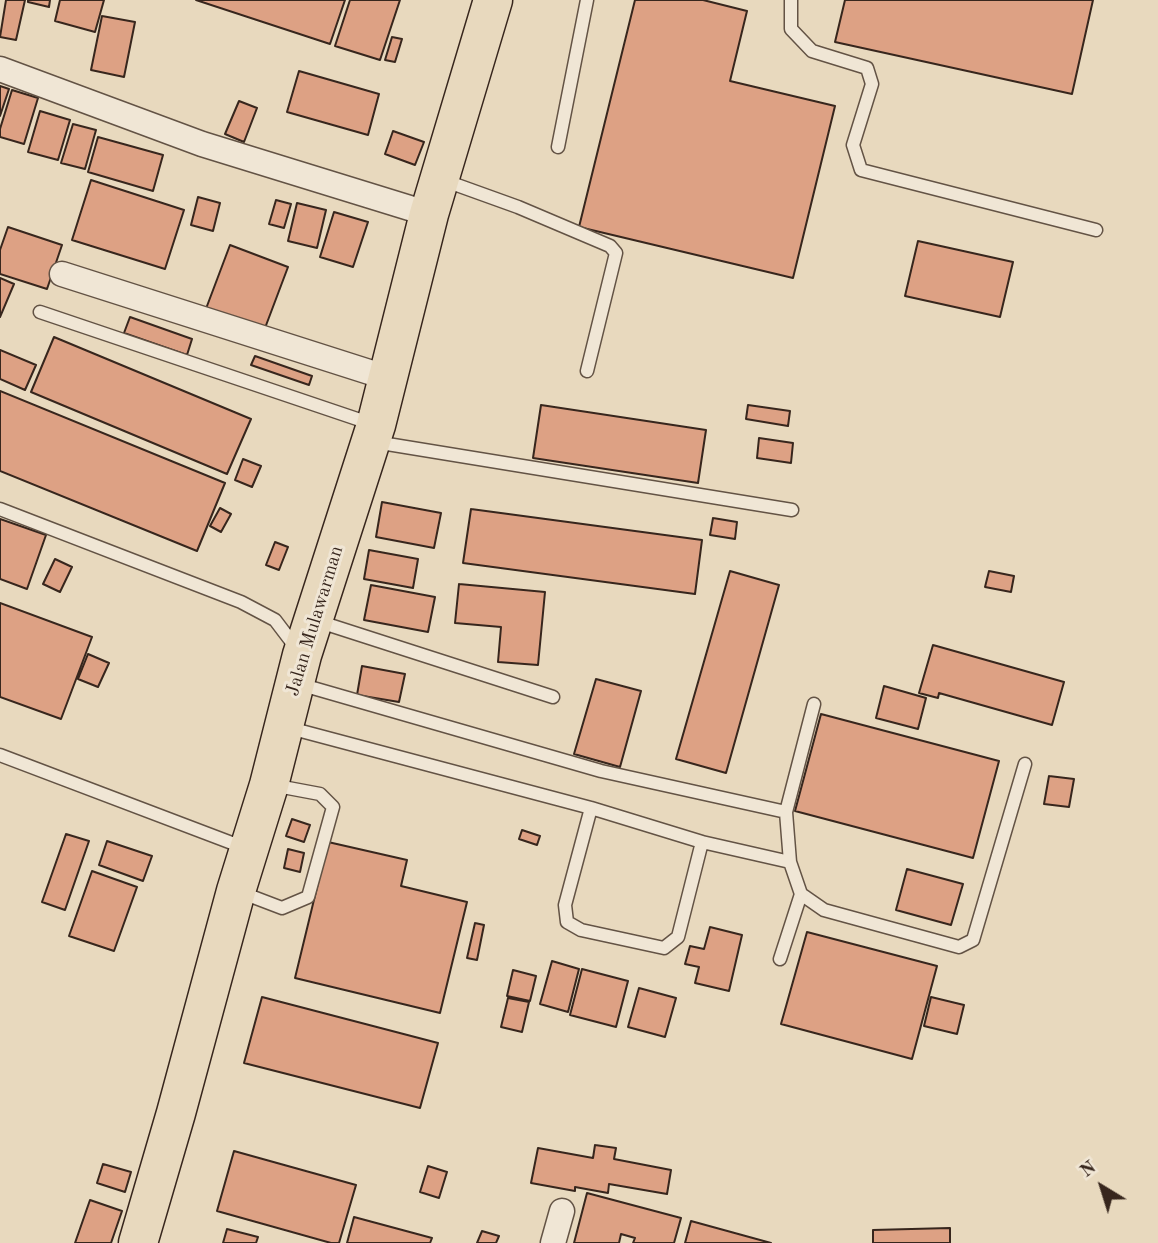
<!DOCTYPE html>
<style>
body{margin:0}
#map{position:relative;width:1158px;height:1243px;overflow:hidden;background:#e8d9be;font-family:"Old Standard TT",serif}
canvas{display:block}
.north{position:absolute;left:1067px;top:1152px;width:70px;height:70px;-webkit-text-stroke:5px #f0e6d5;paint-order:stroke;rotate:322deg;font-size:19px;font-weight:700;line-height:28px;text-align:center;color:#37261d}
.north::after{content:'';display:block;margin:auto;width:24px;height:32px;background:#37261d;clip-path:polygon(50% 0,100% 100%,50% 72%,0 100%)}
</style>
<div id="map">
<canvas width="1158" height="1243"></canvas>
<div class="north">N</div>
</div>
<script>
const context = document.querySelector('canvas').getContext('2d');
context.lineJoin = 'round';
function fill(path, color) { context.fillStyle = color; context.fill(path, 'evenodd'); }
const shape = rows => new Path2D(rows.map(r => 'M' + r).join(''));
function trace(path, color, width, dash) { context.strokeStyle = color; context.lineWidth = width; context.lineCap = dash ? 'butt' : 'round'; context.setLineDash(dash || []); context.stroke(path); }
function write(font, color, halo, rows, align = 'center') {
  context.font = font + ' "Old Standard TT",serif'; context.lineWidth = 6; context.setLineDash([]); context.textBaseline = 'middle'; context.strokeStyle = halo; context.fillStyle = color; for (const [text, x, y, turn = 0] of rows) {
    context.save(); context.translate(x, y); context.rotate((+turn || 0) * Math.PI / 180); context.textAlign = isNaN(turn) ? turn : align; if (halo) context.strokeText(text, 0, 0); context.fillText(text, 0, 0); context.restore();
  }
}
const building = shape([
 [6,0,25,0,16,40,0,37,6,0],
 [28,0,50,0,49,7,28,2,28,0],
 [60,0,104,0,95,32,55,21,60,0],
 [196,0,345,0,330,44,196,0],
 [350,0,400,0,380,60,335,46,350,0],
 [635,0,703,0,747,11,730,81,835,106,793,278,579,227,635,0],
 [845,0,1093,0,1072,94,835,42,845,0],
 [102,16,135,22,124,77,91,70,102,16],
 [392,37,402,39,395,62,385,60,392,37],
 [299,71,379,94,368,135,287,112,299,71],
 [0,86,9,89,0,116,0,86],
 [12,90,38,98,24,144,0,137,0,129,12,90],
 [239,101,257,108,244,142,225,134,239,101],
 [40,111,70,120,58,160,28,152,40,111],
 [73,124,96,130,85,169,61,163,73,124],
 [393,131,424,142,415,165,385,154,393,131],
 [98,137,163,155,153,191,88,172,98,137],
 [91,180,184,210,165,269,72,240,91,180],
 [198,197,220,203,213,231,191,225,198,197],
 [276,200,291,204,284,228,269,224,276,200],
 [297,203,326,210,317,248,288,241,297,203],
 [334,212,368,222,353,267,320,257,334,212],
 [8,227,62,245,47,289,0,274,0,250,8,227],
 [918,241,1013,262,1000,317,905,296,918,241],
 [230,245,288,267,262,336,204,314,230,245],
 [0,278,14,284,0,317,0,278],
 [130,317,192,339,187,355,124,333,130,317],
 [54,337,251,419,227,474,31,392,54,337],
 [0,350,36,365,25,390,0,379,0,350],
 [255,356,312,376,309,385,251,365,255,356],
 [0,391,225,483,197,551,0,471,0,391],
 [541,405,706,430,698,483,533,458,541,405],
 [748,405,790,411,788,426,746,419,748,405],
 [759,438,793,443,791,463,757,458,759,438],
 [243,459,261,466,252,487,235,480,243,459],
 [382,502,441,513,434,548,376,537,382,502],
 [220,508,231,514,221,532,210,526,220,508],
 [471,509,702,540,695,594,463,563,471,509],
 [713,518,737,522,735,539,710,535,713,518],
 [0,519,46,535,27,589,0,579,0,519],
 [275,542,288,547,279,570,266,565,275,542],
 [369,550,418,559,413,588,364,579,369,550],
 [55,559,72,567,60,592,43,584,55,559],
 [730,571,779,585,726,773,676,759,730,571],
 [989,571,1014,576,1011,592,985,587,989,571],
 [459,584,545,592,538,665,498,662,501,627,455,623,459,584],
 [371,585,435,597,428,632,364,620,371,585],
 [0,603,92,637,61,719,0,697,0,603],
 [933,645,1064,682,1052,725,939,693,938,698,919,693,933,645],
 [88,654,109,663,98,687,78,679,88,654],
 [362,666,405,674,399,702,357,695,362,666],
 [596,679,641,691,620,767,574,754,596,679],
 [884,686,926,698,918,729,876,718,884,686],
 [821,714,999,761,973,858,795,811,821,714],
 [1049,776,1074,779,1069,807,1044,804,1049,776],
 [292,819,310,825,304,842,286,836,292,819],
 [522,830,540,836,537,845,519,839,522,830],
 [66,834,89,841,65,910,42,902,66,834],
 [107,841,152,856,143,881,99,865,107,841],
 [328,842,407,860,401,886,467,902,440,1013,295,978,328,842],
 [288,849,304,853,300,872,284,868,288,849],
 [907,869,963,884,951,925,896,910,907,869],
 [92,871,137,887,114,951,69,936,92,871],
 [475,923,484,925,477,960,467,958,475,923],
 [710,927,742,935,729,991,695,983,699,967,685,964,690,946,704,949,710,927],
 [807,932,937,966,912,1059,781,1024,807,932],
 [552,961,579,969,568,1012,540,1004,552,961],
 [582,969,628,981,616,1027,570,1015,582,969],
 [513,970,536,976,530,1001,507,996,513,970],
 [639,988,676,998,665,1037,628,1027,639,988],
 [262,997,438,1043,420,1108,244,1063,262,997],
 [931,997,964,1005,957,1034,924,1026,931,997],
 [508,998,529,1002,522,1032,501,1027,508,998],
 [595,1145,616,1148,614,1159,671,1170,667,1194,609,1184,608,1193,575,1187,575,1191,531,1183,538,1148,593,1158,595,1145],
 [234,1151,356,1185,339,1243,331,1243,217,1211,234,1151],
 [103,1164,131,1172,125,1192,97,1183,103,1164],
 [428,1166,447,1172,439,1198,420,1192,428,1166],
 [587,1193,681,1218,674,1243,633,1243,635,1238,621,1234,619,1243,574,1243,587,1193],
 [90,1200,122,1211,111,1243,75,1243,90,1200],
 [354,1217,432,1238,430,1243,347,1243,354,1217],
 [691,1221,771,1243,685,1243,691,1221],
 [950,1228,950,1243,873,1243,873,1230,950,1228],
 [227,1229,258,1237,256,1243,223,1243,227,1229],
 [482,1231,499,1236,496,1243,477,1243,482,1231]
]);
fill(building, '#dda184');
trace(building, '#37261d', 2);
const lane = shape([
 [791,0,791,29,812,51,867,68,872,84,853,145,861,170,1096,230],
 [558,147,587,0],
 [443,180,518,207,610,246,616,253,587,371],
 [40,312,372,424],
 [375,442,792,510],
 [0,509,241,602,275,620,297,649],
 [317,621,553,697],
 [299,684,601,771,786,812,814,704],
 [286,727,591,808,702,842],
 [0,755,245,848],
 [591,808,565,905,567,922,581,930,664,948,678,937,702,842,790,862],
 [786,812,790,862,801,894,824,910,959,947,973,940,1025,764],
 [240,892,282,908,308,897,333,807,320,794,272,785],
 [780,959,801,894]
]);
const street = shape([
 [0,69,202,144,429,214],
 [62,274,388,378],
 [553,1243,562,1211]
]);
const highway = shape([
 [138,1243,176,1113,236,891,269,785,302,655,376,425,429,214,493,0]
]);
trace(lane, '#635345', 15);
trace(street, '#635345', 27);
trace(highway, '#37261d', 41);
trace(lane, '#f0e6d5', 12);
trace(street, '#f0e6d5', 24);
trace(highway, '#e8d9be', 38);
write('19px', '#37261d', '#f0e6d5', [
 ["Jalan Mulawarman",315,621,-73]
]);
</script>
